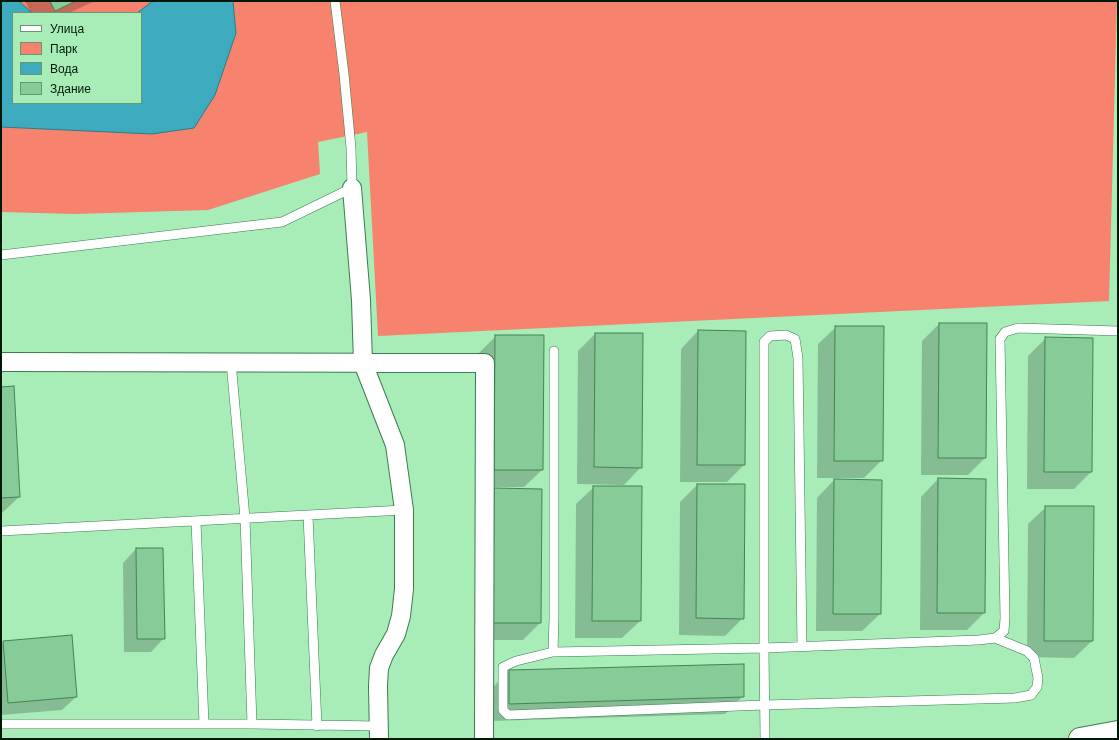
<!DOCTYPE html>
<meta charset="utf-8">
<style>
body{margin:0}
#map{position:relative;width:1119px;height:740px;overflow:hidden;background:#a8ecb8;font-family:Barlow,sans-serif}
canvas{display:block}
.frame{position:absolute;inset:0;border:2px solid #001907;pointer-events:none}
.legend{position:absolute;left:12px;top:12px;width:130px;height:92px;box-sizing:border-box;background:#a8ecb8;border:1px solid #659871;margin:0;padding:5px 7px;list-style:none;font-size:12px;color:#001907}
.legend li{display:flex;align-items:center;gap:8px;height:20px}
.legend b{width:20px;border:1px solid #659871}
</style>
<div id="map">
<canvas width="1119" height="740"></canvas>
<div class="frame"></div>
<ul class="legend">
<li><b style="height:5px;background:#fff"></b>Улица</li>
<li><b style="height:11px;background:#f7826d"></b>Парк</li>
<li><b style="height:11px;background:#3eaabd"></b>Вода</li>
<li><b style="height:11px;background:#87cb98"></b>Здание</li>
</ul>
</div>
<script>
const context = document.querySelector('canvas').getContext('2d');
context.lineJoin = 'round';
function fill(path, color) { context.fillStyle = color; context.fill(path, 'evenodd'); }
const shape = rows => new Path2D(rows.map(r => 'M' + r).join(''));
function trace(path, color, width, dash) { context.strokeStyle = color; context.lineWidth = width; context.lineCap = dash ? 'butt' : 'round'; context.setLineDash(dash || []); context.stroke(path); }
fill(shape([
 [1,1,1117,1,1109,301,378,336,367,132,318,142,320,174,208,210,75,214,1,212],
 [13,13,141,13,141,103,13,103]
]), '#f7826d');
const water = shape([
 [1,1,19,1,32,13,13,13,13,103,141,103,141,13,137,13,153,1,233,1,236,33,215,95,194,128,152,134,1,127,1,1]
]);
fill(water, '#3eaabd');
trace(water, '#2b7e86', 1);
fill(shape([
 [25,1,95,1,69,13,31,13],
 [939,324,985,458,968,475,921,475,922,341],
 [836,327,882,460,864,478,817,478,818,344],
 [698,331,744,465,727,482,680,482,681,349],
 [595,334,641,467,624,485,577,484,578,351],
 [496,336,542,470,524,487,477,487,478,354],
 [1046,338,1091,472,1074,489,1027,489,1028,356],
 [1,388,19,497,1,514],
 [938,479,984,613,967,630,920,630,921,497],
 [834,480,880,614,862,631,816,631,817,498],
 [697,485,743,618,725,636,679,635,680,502],
 [594,487,640,621,622,638,575,638,576,504],
 [495,489,541,490,540,623,523,640,476,640,477,507],
 [1046,507,1092,641,1074,658,1027,657,1028,524],
 [136,549,164,638,151,652,124,652,123,563],
 [4,642,76,697,62,710,1,715,1,644],
 [509,671,743,696,725,714,492,721,492,688]
]), '#0003');
const building = shape([
 [50,1,76,1,55,11,50,1],
 [939,323,987,323,986,458,938,458,939,323],
 [835,326,884,326,883,461,834,461,835,326],
 [698,330,746,331,745,465,697,465,698,330],
 [595,333,643,333,642,468,594,467,595,333],
 [495,335,544,335,543,470,494,470,495,335],
 [1045,337,1093,338,1092,472,1044,472,1045,337],
 [14,386,20,497,1,498,1,387,14,386],
 [938,478,986,479,985,613,937,613,938,478],
 [834,479,882,480,881,614,833,614,834,479],
 [697,484,745,484,744,619,696,618,697,484],
 [593,486,642,486,641,621,592,621,593,486],
 [494,488,542,489,541,623,493,623,494,488],
 [1045,506,1094,506,1093,641,1044,641,1045,506],
 [136,548,163,548,165,639,137,639,136,548],
 [72,635,77,697,8,703,3,641,72,635],
 [744,664,744,697,509,704,509,670,744,664]
]);
fill(building, '#87cb98');
trace(building, '#428455', 1);
const lane = shape([
 [1,255,282,222,352,188,351,148,344,74,335,1],
 [554,351,554,617,553,652,764,648,764,342,770,336,786,335,795,339,798,358,802,646],
 [231,362,245,518,252,724],
 [308,515,317,726],
 [196,521,204,724],
 [1,531,404,510],
 [553,652,516,661,503,667,503,710,508,715,764,705,1015,698,1031,695,1037,687,1038,678,1034,658,1027,651,995,638],
 [1,724,252,724,378,726],
 [765,739,764,648,979,640,995,638,1004,631,1005,618,1000,339,1005,332,1018,328,1118,331]
]);
const street = shape([
 [352,188,361,300,363,363,395,445,404,510,404,589,401,616,396,634,384,655,379,668,378,686,379,739],
 [1,362,485,363,484,739]
]);
const secondary = shape([
 [1080,739,1118,732]
]);
trace(lane, '#3a7c4e', 10);
trace(street, '#3a7c4e', 20);
trace(secondary, '#3a7c4e', 24);
trace(lane, '#fff', 9);
trace(street, '#fff', 18);
trace(secondary, '#fff', 22);
</script>
